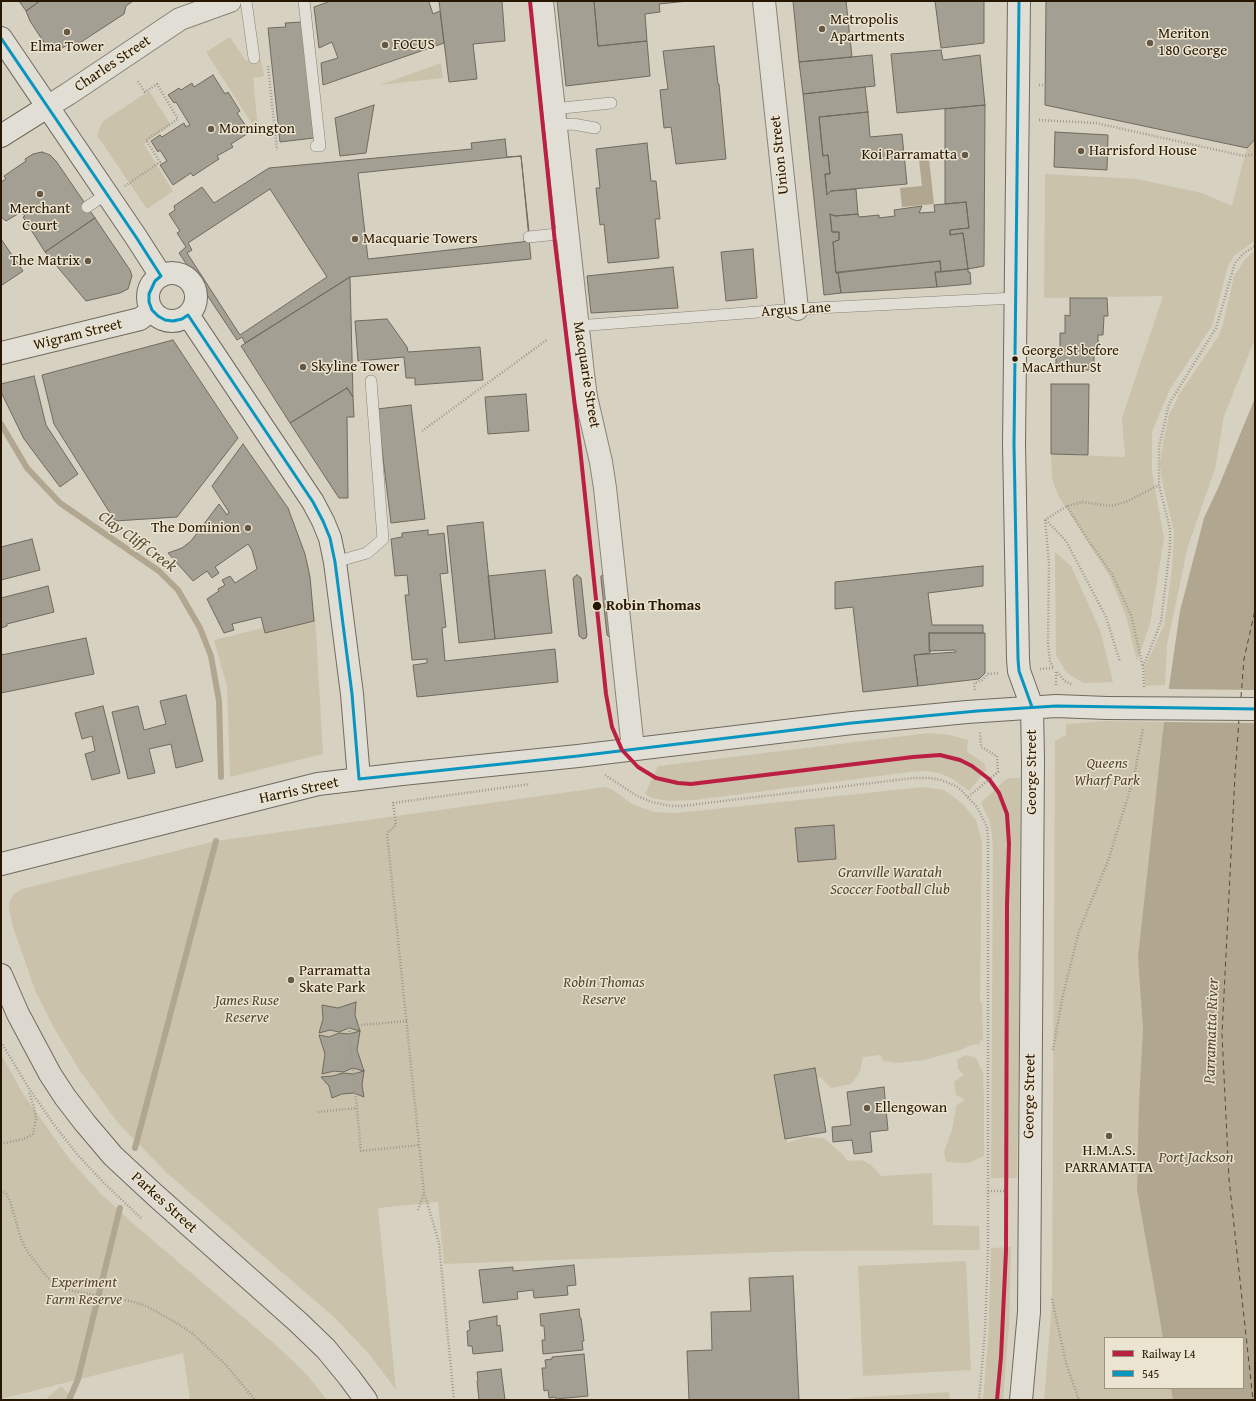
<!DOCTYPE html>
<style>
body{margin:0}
#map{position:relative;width:1256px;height:1401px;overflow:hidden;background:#d7d1c1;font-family:"Gentium Book Plus",serif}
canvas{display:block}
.frame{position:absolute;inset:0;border:2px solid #281700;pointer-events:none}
.legend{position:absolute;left:1104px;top:1337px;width:140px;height:52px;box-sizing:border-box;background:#ebe4d1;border:1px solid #9d927d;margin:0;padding:5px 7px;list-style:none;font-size:12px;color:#281700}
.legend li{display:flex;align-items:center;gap:8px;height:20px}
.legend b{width:20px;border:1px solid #9d927d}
</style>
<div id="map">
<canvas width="1256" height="1401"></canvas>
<div class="frame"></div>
<ul class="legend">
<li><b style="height:5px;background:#bb2043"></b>Railway L4</li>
<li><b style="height:5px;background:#0895bf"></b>545</li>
</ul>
</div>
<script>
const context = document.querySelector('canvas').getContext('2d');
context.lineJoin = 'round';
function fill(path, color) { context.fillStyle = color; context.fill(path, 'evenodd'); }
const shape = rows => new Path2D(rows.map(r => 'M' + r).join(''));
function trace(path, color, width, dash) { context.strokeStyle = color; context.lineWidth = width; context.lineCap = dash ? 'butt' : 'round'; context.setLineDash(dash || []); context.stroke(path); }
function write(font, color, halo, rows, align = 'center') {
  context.font = font + ' "Gentium Book Plus",serif'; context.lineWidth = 3; context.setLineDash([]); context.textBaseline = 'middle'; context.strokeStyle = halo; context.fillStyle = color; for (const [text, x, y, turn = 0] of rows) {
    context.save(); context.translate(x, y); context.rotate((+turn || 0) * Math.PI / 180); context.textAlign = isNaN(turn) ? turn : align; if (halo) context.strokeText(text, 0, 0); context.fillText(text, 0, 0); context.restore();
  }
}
fill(shape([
 [230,37,246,61,261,59,264,76,253,78,257,117,261,138,206,52],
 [441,63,443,78,380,85],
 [149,91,171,125,144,144,173,191,147,209,97,135,102,122],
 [1255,139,1255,241,1235,255,1228,266,1212,326,1170,389,1152,432,1152,472,1164,538,1150,624,1137,661,1126,616,1109,575,1059,497,1052,479,1051,454,1125,457,1122,418,1163,296,1044,298,1045,174,1137,179,1202,193,1232,206,1242,166,1247,148],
 [1255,251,1255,339,1224,416,1215,469,1188,546,1167,645,1165,685,1145,686,1144,669,1164,625,1172,569,1174,532,1163,486,1160,465,1163,443,1169,415,1180,393,1218,337,1222,328,1234,276,1246,258],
 [1055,552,1071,566,1100,630,1113,682,1083,683,1067,673,1056,655],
 [315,615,323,754,230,777,227,686,214,640],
 [1107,721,1164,722,1143,1029,1137,1190,1159,1311,1190,1338,1105,1338,1105,1388,1197,1388,1199,1400,1044,1400,1052,1303,1055,741,1066,735,1066,724],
 [929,733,950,735,968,740,967,752,984,763,986,770,969,791,951,778,939,773,926,771,910,772,695,800,669,801,652,798,645,794,658,766],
 [1010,778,1020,778,1019,1041,1017,1178,991,1178,993,852,992,834,990,822,981,803,1005,780],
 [605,787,613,790,632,804,654,812,676,813,923,787,944,790,963,804,976,820,982,842,980,1001,982,1003,983,1040,980,1041,980,1044,971,1045,961,1050,924,1060,897,1063,883,1061,881,1055,863,1057,860,1072,851,1084,831,1088,820,1077,806,1085,778,1089,787,1143,804,1137,824,1138,840,1152,848,1161,862,1160,871,1165,881,1176,932,1173,933,1225,979,1226,980,1250,805,1251,444,1264,438,1202,378,1208,396,1390,370,1355,334,1317,168,1174,118,1123,80,1071,54,1028,35,990,13,927,9,909,10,901,14,894,22,889,216,841],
 [1,1054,22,1092,46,1126,71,1161,100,1193,136,1226,277,1346,308,1376,327,1400,190,1400,183,1353,1,1399],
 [966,1055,976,1058,983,1073,984,1101,984,1156,968,1163,946,1162,944,1152,952,1130,956,1106,965,1100,956,1095,954,1082,964,1075,958,1069,957,1060],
 [1011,1247,1009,1324,1003,1400,983,1400,988,1340,991,1248],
 [966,1261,971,1370,863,1376,858,1266],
 [61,1386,75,1400,45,1400],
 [949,1392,950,1400,850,1400,850,1398]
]), '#cbc2ab');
fill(shape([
 [929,159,934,204,902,207,900,188,922,186,919,160],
 [1255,398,1255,1400,1173,1400,1171,1388,1243,1388,1243,1338,1163,1338,1158,1308,1137,1190,1139,1102,1143,1029,1138,957,1164,722,1180,611,1204,518,1219,486]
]), '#b1a68f');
fill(shape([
 [1167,689,1255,690,1255,723,1162,722]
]), '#d7d1c1');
trace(shape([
 [1,424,27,468,60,503,159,571,178,590,200,628,211,656,219,701,221,777],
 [135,1148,216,841],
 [69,1400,78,1379,120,1208]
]), '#b1a68f', 6);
trace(shape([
 [1241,697,1244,659,1255,610],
 [1239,719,1235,775,1222,1034,1229,1179,1253,1400]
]), '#584930', 1, [5, 4]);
const building = shape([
 [19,1,40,1,26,11,19,1],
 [40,1,133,1,126,6,124,14,78,44,72,42,56,52,49,50,30,21,26,11,40,1],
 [331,1,432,1,429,2,433,14,440,11,444,43,323,85,321,63,338,58,332,42,319,48,314,7,331,1],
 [439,1,502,1,505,41,473,44,477,79,449,82,439,1],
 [557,1,594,1,598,46,647,41,650,76,566,86,557,1],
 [594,1,688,1,659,4,660,12,645,14,647,41,598,46,594,1],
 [793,1,846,1,852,57,799,62,793,1],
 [935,1,984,1,984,43,941,48,935,1],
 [1046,1,1255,1,1255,139,1247,148,1045,105,1046,1],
 [302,22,314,138,280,142,268,28,286,27,285,23,302,22],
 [714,46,718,84,719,84,726,159,676,164,671,127,664,128,660,90,668,89,663,51,714,46],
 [941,50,943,60,980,55,985,105,897,113,891,54,941,50],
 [872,55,875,86,803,94,799,62,872,55],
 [213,75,225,94,228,92,240,111,237,113,250,132,231,144,233,147,217,156,219,159,193,176,191,173,173,185,160,165,167,161,160,150,158,152,151,141,160,135,162,137,184,123,186,127,190,125,176,102,174,103,168,95,179,88,181,90,192,83,194,87,213,75],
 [865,87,868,112,819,117,823,156,828,155,830,174,825,174,827,195,831,191,856,189,858,214,835,216,830,214,832,232,839,232,839,240,833,242,836,273,838,272,841,293,824,295,803,94,865,87],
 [374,105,366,153,340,156,335,118,374,105],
 [985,105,984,266,968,269,963,233,950,235,950,230,969,228,966,202,945,204,945,109,985,105],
 [868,112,870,137,902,134,907,184,831,191,827,195,825,174,830,174,828,155,823,156,819,117,868,112],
 [1055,132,1108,135,1107,170,1054,167,1055,132],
 [505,139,507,157,521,156,531,259,350,277,245,343,242,337,237,340,179,253,186,247,177,233,180,231,169,214,175,210,174,206,202,187,214,203,269,168,472,149,471,143,505,139],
 [647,143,651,181,656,181,660,219,655,219,659,258,608,263,604,224,600,225,596,188,600,188,596,149,647,143],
 [42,152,50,155,56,161,95,218,45,252,23,217,25,216,21,212,6,221,1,217,1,182,6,179,4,176,26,161,25,159,33,154,42,152],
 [521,156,530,241,368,259,358,173,521,156],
 [270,189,327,277,240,335,187,253,192,250,188,243,270,189],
 [966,202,969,228,950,230,950,235,963,233,968,269,941,272,940,261,836,273,833,242,839,240,839,232,832,232,830,214,835,216,858,214,859,217,879,215,879,218,895,216,894,210,922,206,919,213,935,212,934,205,966,202],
 [95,218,130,270,132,276,128,289,120,293,86,301,45,252,95,218],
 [1,239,23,271,2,285,1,284,1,239],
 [753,249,757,298,726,301,721,252,753,249],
 [940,261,941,272,935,272,937,287,841,293,838,272,940,261],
 [673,267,678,308,591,313,587,276,673,267],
 [968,269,968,272,970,272,971,284,937,287,935,272,968,269],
 [350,277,353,397,347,388,290,423,241,346,350,277],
 [1070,298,1107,298,1108,316,1104,316,1103,335,1098,335,1098,352,1094,352,1094,370,1056,370,1056,351,1060,351,1060,333,1065,333,1065,315,1070,316,1070,298],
 [387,319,407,347,408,352,480,347,483,380,415,385,415,378,406,378,404,357,358,361,355,321,387,319],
 [173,340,238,438,177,517,115,521,54,424,42,375,173,340],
 [34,376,46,425,78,474,60,487,24,439,1,392,1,384,34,376],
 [1051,384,1089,384,1088,455,1051,454,1051,384],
 [347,388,353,397,354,417,347,417,348,498,339,498,290,423,347,388],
 [526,394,529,431,488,434,485,397,526,394],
 [411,405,425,519,391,523,377,409,411,405],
 [243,444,288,508,305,554,310,577,314,621,265,633,261,617,232,624,234,630,224,633,207,599,219,591,218,589,225,585,222,580,230,576,235,583,257,569,252,550,248,544,215,567,219,573,212,578,207,571,193,581,168,553,182,548,191,541,219,504,227,515,229,512,212,486,243,444],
 [483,522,495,639,459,643,447,526,483,522],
 [428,530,428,535,444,533,448,573,440,574,446,627,442,628,445,661,555,649,558,682,417,697,413,665,427,663,427,659,412,660,405,595,409,595,407,575,395,576,391,539,402,537,402,533,428,530],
 [32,539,40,570,1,580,1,547,32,539],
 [983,566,983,586,928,593,932,625,983,625,983,633,929,633,930,653,914,655,918,686,863,692,853,607,835,609,835,582,983,566],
 [545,570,552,633,495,639,488,576,545,570],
 [605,574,610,638,607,635,601,579,601,576,605,574],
 [577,575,581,578,587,635,586,638,583,639,579,636,573,579,574,577,577,575],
 [48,586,54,612,7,624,7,626,1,628,1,598,48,586],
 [929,633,985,633,985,673,979,679,918,686,914,655,956,652,955,650,929,651,929,633],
 [86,638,94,674,1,693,1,655,86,638],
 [186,695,203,761,176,768,171,744,149,749,155,773,128,779,112,712,138,706,144,730,166,724,160,701,186,695],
 [103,706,120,773,92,780,85,754,95,751,92,736,82,739,75,713,103,706],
 [834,825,836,859,798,862,795,828,834,825],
 [356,1002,355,1015,360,1031,349,1028,339,1032,330,1030,319,1033,323,1019,322,1005,338,1008,356,1002],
 [360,1031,357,1050,364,1071,353,1068,343,1072,334,1071,322,1074,325,1054,319,1035,329,1037,339,1033,349,1034,360,1031],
 [815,1068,826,1132,785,1139,774,1075,815,1068],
 [364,1071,362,1085,364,1097,354,1093,342,1094,332,1098,329,1086,321,1077,333,1076,343,1073,353,1074,364,1071],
 [884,1087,888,1130,870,1132,872,1152,854,1154,852,1140,833,1142,832,1127,851,1125,847,1092,884,1087],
 [574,1265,576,1285,567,1286,568,1295,534,1298,533,1290,517,1292,518,1299,483,1303,479,1270,513,1267,513,1271,574,1265],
 [793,1276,799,1400,689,1400,687,1351,712,1350,711,1312,751,1311,749,1278,793,1276],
 [579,1309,580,1318,581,1318,584,1341,582,1341,583,1350,543,1354,542,1340,545,1340,544,1326,541,1326,540,1314,579,1309],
 [497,1316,497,1326,500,1325,503,1351,473,1354,472,1346,468,1346,467,1331,470,1330,469,1321,497,1316],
 [584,1354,588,1396,556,1399,555,1397,549,1398,548,1390,544,1391,542,1368,546,1368,545,1360,552,1359,552,1357,584,1354],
 [501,1369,505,1400,479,1400,477,1381,478,1381,477,1372,501,1369]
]);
fill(building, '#a49f93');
trace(building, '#706a5e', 1);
const lane = shape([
 [246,1,254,58],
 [304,1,320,146,316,146],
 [553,109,611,103],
 [555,125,573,124,595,128],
 [87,207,106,194],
 [529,237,567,233],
 [577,326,797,309,1015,298],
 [335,562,367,553,383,539,371,381]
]);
const street = shape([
 [542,1,583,374,586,397,601,462,605,488,633,749],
 [764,1,797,309],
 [47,107,68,94,180,19,230,1]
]);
const secondary = shape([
 [1019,1,1014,444,1018,659,1019,671,1032,707,1033,761,1029,1312,1021,1400],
 [1,38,136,237,161,276],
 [1,136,47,107],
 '148 297a24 24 0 1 1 48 0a24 24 0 1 1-48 0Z',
 [188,315,313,502,323,521,330,538,335,562,352,694,359,779],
 [1,353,140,319,152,310],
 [1,864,318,784,402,774,578,756,852,723,967,712,1056,706,1107,708]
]);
const primary = shape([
 [1,975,18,1014,50,1074,65,1097,85,1123,113,1156,155,1195,298,1322,326,1349,349,1377,366,1400]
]);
trace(lane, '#898377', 12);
trace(street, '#898377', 24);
trace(secondary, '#706a5e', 24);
trace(primary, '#706a5e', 24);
trace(shape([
 [268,66,277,150],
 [1039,85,1045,85],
 [1039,120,1096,123,1244,156,1255,154],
 [125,186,160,162,146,140,178,119,157,84,145,92,137,80],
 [422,431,548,339],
 [1067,506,1088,540,1112,574,1131,615,1143,667],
 [1045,520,1049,563,1048,643,1050,662,1054,668],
 [1045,520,1067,506,1082,502,1111,506,1126,502,1159,485],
 [1046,520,1066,541,1106,617,1120,662],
 [1040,669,1053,668],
 [1057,672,1065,681,1073,685],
 [1056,685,1056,672],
 [1144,687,1143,667,1161,622,1170,547,1170,529,1159,485,1159,447,1169,404,1216,328,1235,263,1244,253,1255,246],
 [975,690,974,683,982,680,988,674,999,673],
 [605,775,637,796,652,802,671,806,682,806,913,778,930,778,941,780,956,786,961,790,977,807,987,827,988,838,988,1250,985,1331,979,1400],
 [968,797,998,772,997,756,981,747,980,731],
 [407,1021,349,1026,361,1151,420,1145],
 [1,1042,28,1087,55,1126,77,1154,104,1183,141,1218],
 [1053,1050,1063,995,1079,931,1108,861,1134,777,1143,728],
 [318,1112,357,1108],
 [1,1144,23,1139,28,1137,33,1134,36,1119,34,1107,29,1092],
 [1,1190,6,1194,10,1201,21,1239,27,1251,47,1277,58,1285,68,1290,130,1301,144,1305,175,1322,193,1334,226,1365,255,1400],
 [988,1191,1009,1191],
 [418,1210,424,1193],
 [1052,1299,1066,1363,1079,1400],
 [454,1400,439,1243,424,1192,387,833,396,825,393,803,530,784]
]), '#9d9990', 2.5, [1, 2]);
trace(lane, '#e1ded5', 11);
trace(street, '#e1ded5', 22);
trace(secondary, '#e1ded5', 22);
trace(primary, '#dcd8cf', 22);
const secondaryBridge = shape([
 [1107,708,1255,709]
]);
trace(secondaryBridge, '#706a5e', 24, []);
trace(secondaryBridge, '#e1ded5', 22);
trace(shape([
 [1019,1,1014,444,1018,659,1019,671,1032,707],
 [1,38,136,237,161,276,155,281,149,294,149,302,152,310,158,316,165,320,173,321,182,319,188,315,313,502,323,521,330,538,335,562,352,694,359,779,578,756,852,723,977,711,1056,706,1255,709]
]), '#0895bf', 3);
trace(shape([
 [530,1,555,243,580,448,606,694,612,727,622,750,638,767,656,778,678,783,691,784,913,757,940,755,960,760,972,766,989,779,999,793,1007,814,1009,844,1007,904,1006,1251,1001,1357,997,1400]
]), '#bb2043', 4);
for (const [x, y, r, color] of [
 [822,29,4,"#655844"],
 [67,32,4,"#655844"],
 [1150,43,4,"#655844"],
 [385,45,4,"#655844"],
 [211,129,4,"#655844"],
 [1081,151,4,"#655844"],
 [965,155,4,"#655844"],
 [40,194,4,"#655844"],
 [355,239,4,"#655844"],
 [88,261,4,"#655844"],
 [1015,359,3.5,"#281700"],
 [303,367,4,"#655844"],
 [248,528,4,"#655844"],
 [597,606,5,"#281700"],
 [291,980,4,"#655844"],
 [867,1108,4,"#655844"],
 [1109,1136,4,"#655844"]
]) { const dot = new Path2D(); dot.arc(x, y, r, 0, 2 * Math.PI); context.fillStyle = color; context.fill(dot); trace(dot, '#ebe4d1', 1.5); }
write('14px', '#281700', '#ebe4d1', [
 ["George St before",1022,351],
 ["MacArthur St",1022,368]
], 'left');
write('15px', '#281700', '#ebe4d1', [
 ["Metropolis",830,20],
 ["Apartments",830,37],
 ["Meriton",1158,34],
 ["180 George",1158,51],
 ["FOCUS",393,45],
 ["Elma Tower",67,47,"center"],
 ["Mornington",219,129],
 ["Harrisford House",1089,151],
 ["Koi Parramatta",957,155,"right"],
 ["Merchant",40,209,"center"],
 ["Court",40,226,"center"],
 ["Macquarie Towers",363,239],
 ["The Matrix",80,261,"right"],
 ["Skyline Tower",311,367],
 ["The Dominion",240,528,"right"],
 ["Parramatta",299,971],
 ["Skate Park",299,988],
 ["Ellengowan",875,1108],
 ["H.M.A.S.",1109,1151,"center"],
 ["PARRAMATTA",1109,1168,"center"]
], 'left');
write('15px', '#281700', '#ebe4d1', [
 ["Charles Street",113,64,-34],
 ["Union Street",780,155,-96],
 ["Argus Lane",796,310,-4],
 ["Wigram Street",78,335,-14],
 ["Macquarie Street",586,375,81],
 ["George Street",1032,772,-90],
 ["Harris Street",299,791,-12],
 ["George Street",1030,1096,-89],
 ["Parkes Street",164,1203,42]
]);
write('bold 15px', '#281700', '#ebe4d1', [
 ["Robin Thomas",606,606]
], 'left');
write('italic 15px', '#56462e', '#ebe4d1', [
 ["Queens",1107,764],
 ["Wharf Park",1107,781],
 ["Granville Waratah",890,873],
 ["Scoccer Football Club",890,890],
 ["Robin Thomas",604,983],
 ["Reserve",604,1000],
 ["James Ruse",247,1001],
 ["Reserve",247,1018],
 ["Experiment",84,1283],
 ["Farm Reserve",84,1300]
]);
write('italic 16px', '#584930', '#ebe4d1', [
 ["Clay Cliff Creek",137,542,36],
 ["Parramatta River",1212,1031,-88],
 ["Port Jackson",1196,1158]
]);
</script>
